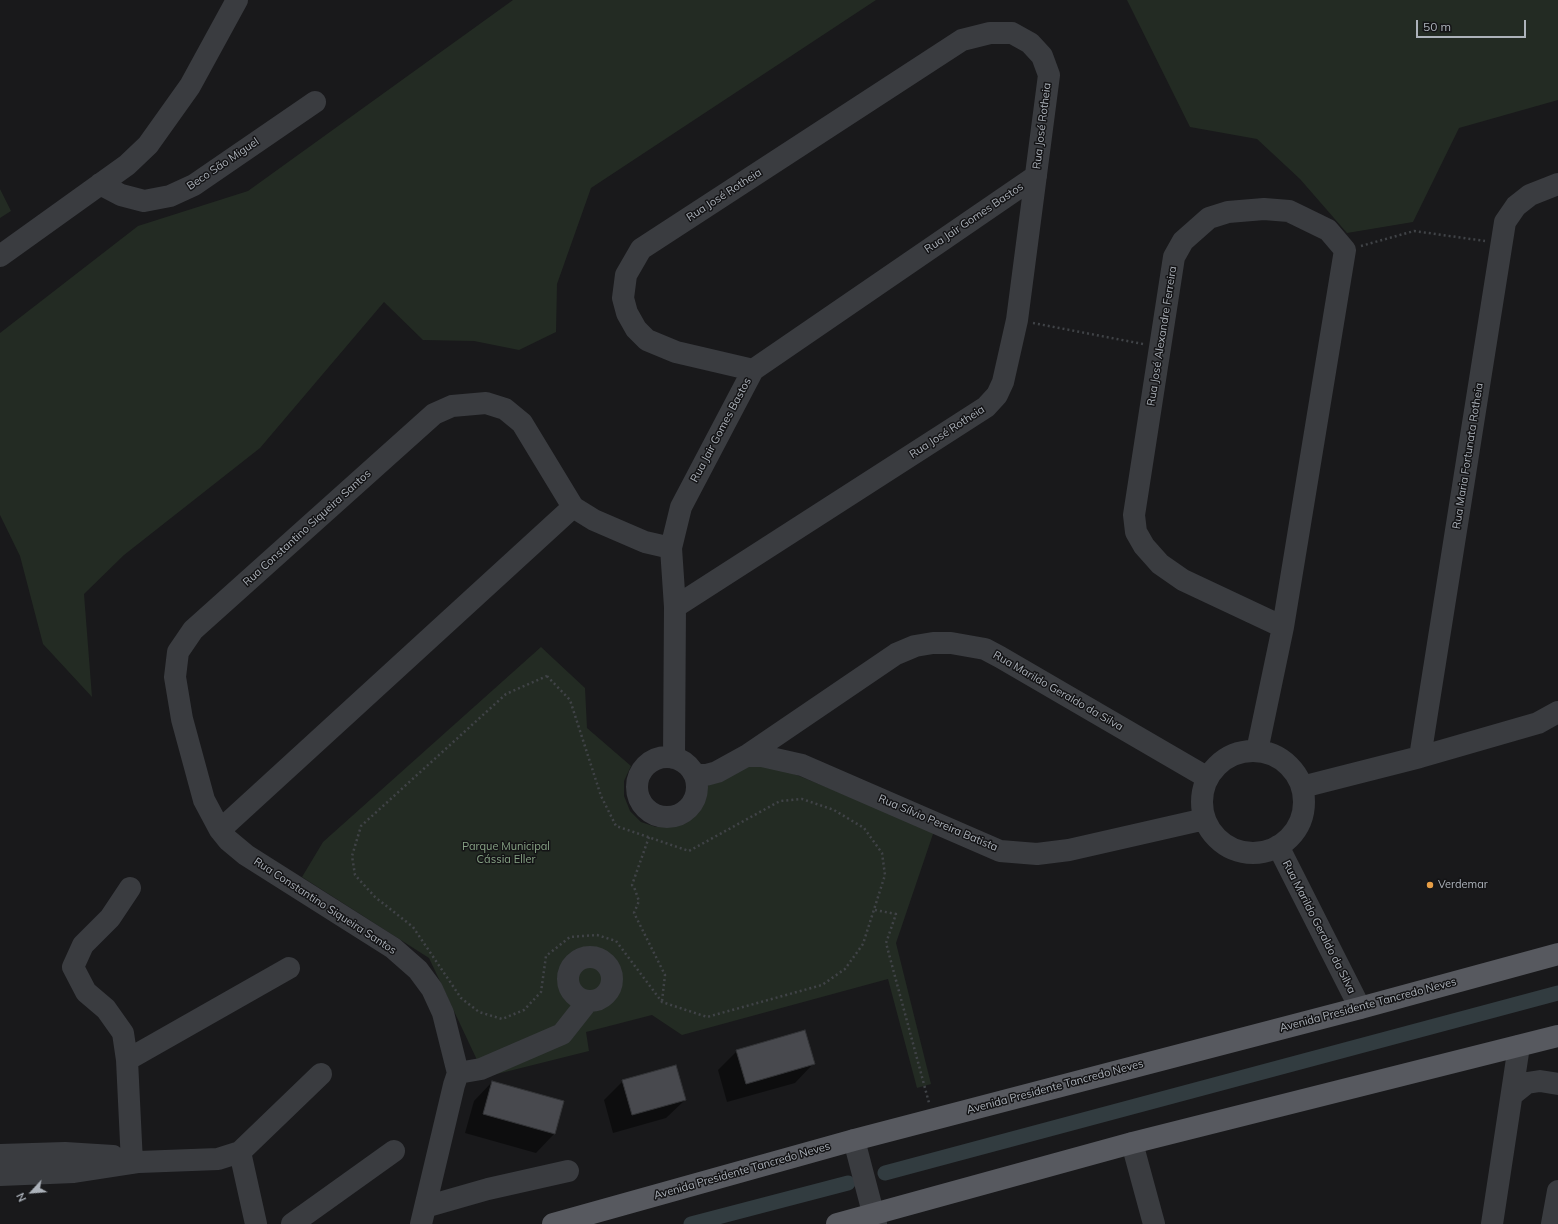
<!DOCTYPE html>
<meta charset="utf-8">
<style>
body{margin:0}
#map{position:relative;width:1558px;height:1224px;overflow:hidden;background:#19191b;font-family:Mulish,sans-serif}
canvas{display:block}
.north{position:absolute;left:12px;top:1172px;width:40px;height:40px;-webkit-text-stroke:3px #141416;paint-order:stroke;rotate:244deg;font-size:11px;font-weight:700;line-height:16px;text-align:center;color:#acb2ba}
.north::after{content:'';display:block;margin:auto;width:14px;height:18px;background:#acb2ba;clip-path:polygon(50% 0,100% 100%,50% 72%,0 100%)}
.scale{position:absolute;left:1416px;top:20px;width:110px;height:18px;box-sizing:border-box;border:2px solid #acb2ba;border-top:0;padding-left:5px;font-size:12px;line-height:14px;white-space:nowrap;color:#acb2ba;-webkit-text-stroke:3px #141416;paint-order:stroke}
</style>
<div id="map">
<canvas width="1558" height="1224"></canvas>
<div class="north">N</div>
<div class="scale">50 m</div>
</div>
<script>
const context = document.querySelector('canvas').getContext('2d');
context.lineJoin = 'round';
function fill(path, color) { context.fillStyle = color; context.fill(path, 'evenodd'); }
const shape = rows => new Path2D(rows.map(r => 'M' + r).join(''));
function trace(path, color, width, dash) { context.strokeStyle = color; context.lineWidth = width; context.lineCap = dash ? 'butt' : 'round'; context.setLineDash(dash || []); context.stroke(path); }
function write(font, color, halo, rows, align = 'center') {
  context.font = font + ' Mulish,sans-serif'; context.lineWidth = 3; context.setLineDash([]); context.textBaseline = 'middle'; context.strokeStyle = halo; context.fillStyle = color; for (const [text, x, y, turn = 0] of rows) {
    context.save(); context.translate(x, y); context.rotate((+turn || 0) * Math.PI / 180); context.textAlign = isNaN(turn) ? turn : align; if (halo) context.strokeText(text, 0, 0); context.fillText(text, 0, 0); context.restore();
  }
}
fill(shape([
 [513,0,876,0,591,188,557,284,556,332,519,350,474,341,423,340,384,302,260,448,124,555,84,594,92,697,43,644,20,556,0,515,0,333,138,226,248,191],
 [1127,0,1558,0,1558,100,1459,128,1413,222,1347,233,1300,179,1257,139,1190,127],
 [0,189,11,211,0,218],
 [541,647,585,688,587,728,631,766,624,781,624,796,630,811,641,822,656,827,672,826,686,819,696,807,698,796,706,787,744,762,765,762,934,831,896,943,931,1084,917,1088,888,979,682,1035,652,1015,586,1032,589,1051,485,1077,429,958,302,877,323,842]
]), '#232b23');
fill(shape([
 [737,1051,813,1064,795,1083,727,1102,718,1070],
 [623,1081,685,1100,666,1118,613,1133,604,1100],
 [492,1082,554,1134,536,1153,465,1133,474,1101]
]), '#0007');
trace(shape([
 [885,1173,1558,993],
 [691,1224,848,1183]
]), '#323c40', 15);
const building = shape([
 [805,1030,815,1064,746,1084,736,1050,805,1030],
 [676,1065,686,1100,632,1115,622,1080,676,1065],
 [492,1081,564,1101,555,1134,483,1114,492,1081]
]);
fill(building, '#48494e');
trace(building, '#333437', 1);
trace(shape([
 [1361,246,1414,231,1485,241],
 [1033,323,1143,344],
 [547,676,570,700,601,796,616,826,689,851,780,801,802,799,834,810,864,828,882,853,885,875,863,944,845,969,822,985,707,1017,662,1002,616,941,597,935,570,937,546,956,541,992,524,1010,502,1019,479,1012,461,998,413,927,375,897,355,875,352,856,361,826,506,694,547,676],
 [649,837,632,885,634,887,639,901,634,913,665,975,662,1001],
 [875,910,896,914,886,943,929,1103]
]), '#404347', 2.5, [2, 3]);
trace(shape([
 [100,184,121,195,144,201,170,196,194,185,315,102],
 [0,256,127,165,148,145,190,86,237,0],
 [675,607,986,407,997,395,1003,382,1017,320,1049,75,1042,56,1030,43,1012,33,990,33,962,40,641,249,626,275,623,298,627,313,636,329,647,340,676,352,753,370],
 [1257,751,1283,627,1345,250,1328,230,1289,211,1264,209,1228,212,1209,218,1183,241,1174,257,1134,515,1136,532,1144,546,1160,564,1183,580,1283,627],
 '1202 802a51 51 0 1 1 102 0a51 51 0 1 1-102 0Z',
 [746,756,762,756,802,765,1000,851,1037,854,1069,850,1205,819],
 '637 787a30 30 0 1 1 60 0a30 30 0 1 1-60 0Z',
 [1420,757,1505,222,1516,206,1530,195,1558,184],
 [674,758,675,607,671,548,681,507,753,370,1036,176],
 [695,775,706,775,717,772,746,756,896,654,915,646,933,643,951,643,985,649,1000,657,1208,778],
 [1302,787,1420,757,1538,723,1558,712],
 [220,830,573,507],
 [1278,846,1360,1008],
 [130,888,110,918,83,945,73,967,86,992,106,1009,123,1033,127,1060,132,1163],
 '568 979a22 22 0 1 1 44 0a22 22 0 1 1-44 0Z',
 [127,1060,289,968],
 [458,1073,481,1069,562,1034,588,1001],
 [1512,1095,1527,1083,1540,1081,1558,1084],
 [854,1140,876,1224],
 [1132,1143,1154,1224],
 [240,1152,256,1224],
 [0,1155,65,1153,113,1156],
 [0,1175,74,1172,139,1162,218,1159,240,1152,321,1074],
 [425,1207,488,1189,568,1171],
 [292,1224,394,1151],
 [421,1224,454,1085,458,1073,443,1013,432,989,418,970,393,948,246,855,228,840,220,830,204,800,182,719,175,677,178,652,193,630,434,414,452,406,486,403,505,409,522,423,573,507,594,520,645,542,671,548],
 [1492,1224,1519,1046],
 [1552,1224,1558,1191]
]), '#3a3c40', 22);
trace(shape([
 [553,1224,854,1140,1360,1008,1558,954],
 [837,1224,1132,1143,1558,1036]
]), '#57595f', 22);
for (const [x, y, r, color] of [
 [1430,885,4,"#e79e46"]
]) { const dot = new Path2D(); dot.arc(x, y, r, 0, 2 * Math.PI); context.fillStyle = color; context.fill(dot); trace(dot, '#141416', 1.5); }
write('11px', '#acb2ba', '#141416', [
 ["Rua José Rotheia",1042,126,-83],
 ["Beco São Miguel",223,164,-34],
 ["Rua José Rotheia",724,195,-33],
 ["Rua Jair Gomes Bastos",974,218,-34],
 ["Rua José Alexandre Ferreira",1162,336,-81],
 ["Rua Jair Gomes Bastos",721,430,-62],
 ["Rua José Rotheia",947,432,-33],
 ["Rua Maria Fortunata Rotheia",1468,456,-81],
 ["Rua Constantino Siqueira Santos",307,528,-42],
 ["Rua Marildo Geraldo da Silva",1058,691,30],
 ["Rua Sílvio Pereira Batista",938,823,23],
 ["Rua Constantino Siqueira Santos",325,906,33],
 ["Rua Marildo Geraldo da Silva",1319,927,63],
 ["Avenida Presidente Tancredo Neves",1368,1005,-15],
 ["Avenida Presidente Tancredo Neves",1055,1087,-15],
 ["Avenida Presidente Tancredo Neves",742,1171,-16]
]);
write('11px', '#87a385', '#141416', [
 ["Parque Municipal",506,847],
 ["Cássia Eller",506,860]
]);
write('11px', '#acb2ba', '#141416', [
 ["Verdemar",1438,885]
], 'left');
</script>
